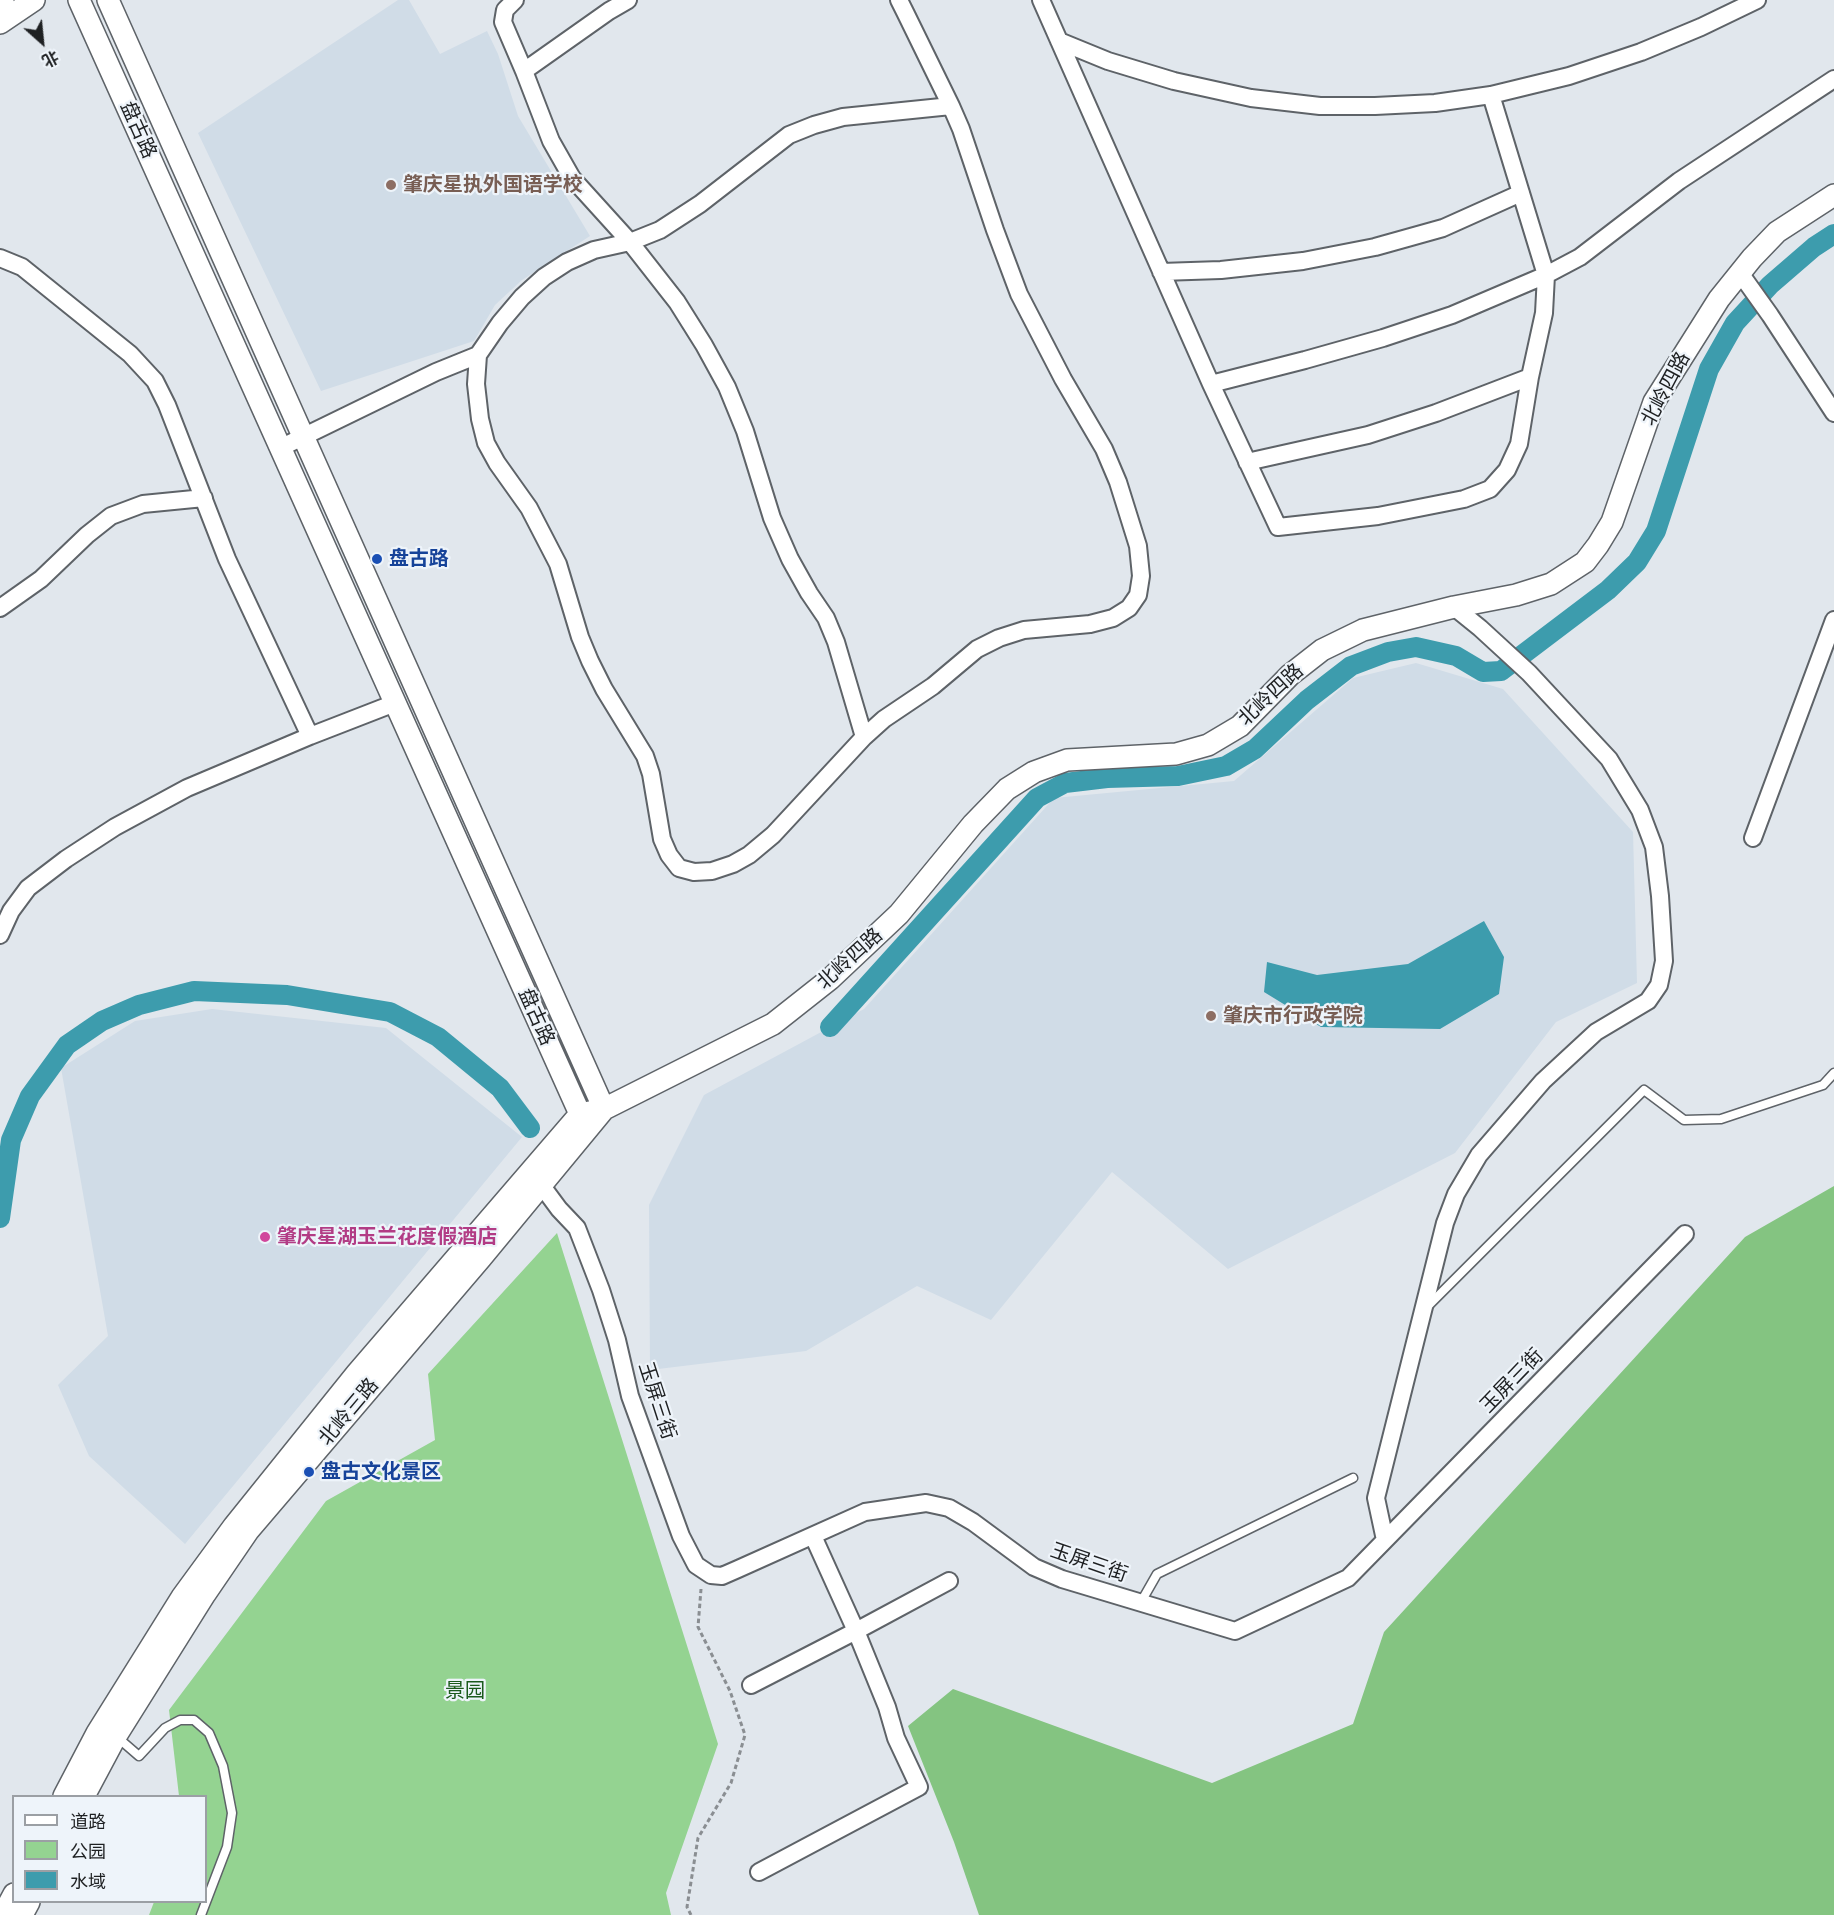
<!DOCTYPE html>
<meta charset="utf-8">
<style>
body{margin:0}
#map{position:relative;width:1834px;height:1915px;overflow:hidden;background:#e1e7ed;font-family:Cabin,"Noto Sans SC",sans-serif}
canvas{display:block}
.legend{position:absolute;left:12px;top:1795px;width:195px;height:108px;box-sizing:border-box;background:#eef4fa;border:2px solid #9b9fa4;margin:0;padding:8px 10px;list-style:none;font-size:18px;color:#1e2022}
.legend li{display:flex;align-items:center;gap:12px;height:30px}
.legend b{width:30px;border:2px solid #9b9fa4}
.north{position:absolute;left:12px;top:12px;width:60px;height:60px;-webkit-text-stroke:4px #eef4fa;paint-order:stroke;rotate:153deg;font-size:16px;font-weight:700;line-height:24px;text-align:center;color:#1e2022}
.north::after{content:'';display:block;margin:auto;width:21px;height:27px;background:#1e2022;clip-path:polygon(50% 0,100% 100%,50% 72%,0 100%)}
</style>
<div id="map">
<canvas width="1834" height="1915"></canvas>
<ul class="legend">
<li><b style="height:8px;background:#fff"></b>道路</li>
<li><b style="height:16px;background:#94d391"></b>公园</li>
<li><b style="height:16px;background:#3d9cad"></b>水域</li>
</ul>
<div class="north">北</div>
</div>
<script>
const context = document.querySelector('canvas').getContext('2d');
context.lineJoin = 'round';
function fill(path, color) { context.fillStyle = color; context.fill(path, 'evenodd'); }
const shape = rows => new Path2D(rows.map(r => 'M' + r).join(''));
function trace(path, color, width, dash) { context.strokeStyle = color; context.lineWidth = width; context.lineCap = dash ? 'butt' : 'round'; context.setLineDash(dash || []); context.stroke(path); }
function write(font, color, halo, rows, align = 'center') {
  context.font = font + ' Cabin,"Noto Sans SC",sans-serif'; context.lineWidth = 4.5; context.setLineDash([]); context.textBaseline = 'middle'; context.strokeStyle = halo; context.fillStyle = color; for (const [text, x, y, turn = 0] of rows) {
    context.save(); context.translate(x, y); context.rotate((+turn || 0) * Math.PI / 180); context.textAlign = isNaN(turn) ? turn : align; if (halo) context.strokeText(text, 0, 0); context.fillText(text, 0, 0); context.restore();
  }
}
fill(shape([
 [398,0,409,0,440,54,487,31,498,54,518,116,590,236,522,280,495,305,474,341,321,391,198,133],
 [1416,663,1503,689,1633,832,1637,983,1556,1022,1455,1153,1228,1269,1112,1172,991,1320,917,1286,806,1351,650,1370,649,1205,704,1095,864,1009,1054,798,1234,781,1353,678],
 [212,1009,386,1028,522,1137,185,1544,89,1456,58,1385,108,1336,61,1068,135,1021]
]), '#d0dce7');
fill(shape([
 [557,1233,718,1744,666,1893,671,1915,149,1915,154,1902,206,1902,206,1796,179,1796,169,1710,326,1501,435,1440,428,1374]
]), '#94d391');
fill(shape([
 [1834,1186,1834,1915,979,1915,954,1842,908,1726,953,1689,1212,1783,1353,1724,1384,1632,1745,1237]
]), '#84c481');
fill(shape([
 [1484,921,1504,957,1499,994,1440,1029,1321,1027,1264,992,1267,962,1317,975,1408,964]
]), '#3d9cad');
trace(shape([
 [830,1027,1037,798,1065,783,1107,778,1178,776,1226,766,1255,749,1307,700,1351,666,1388,652,1416,647,1456,656,1483,672,1501,671,1608,590,1637,562,1656,531,1709,369,1735,323,1770,285,1814,247,1834,234],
 [0,1218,11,1140,30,1096,67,1045,102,1021,139,1005,194,991,287,995,390,1012,438,1037,500,1088,530,1128]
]), '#3d9cad', 20);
const service = shape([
 [1427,1307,1644,1090,1684,1120,1721,1119,1823,1085,1834,1073],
 [1141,1602,1157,1574,1353,1478],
 [117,1737,139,1756,165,1728,180,1720,194,1720,209,1733,223,1766,232,1813,227,1847,201,1915]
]);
const minor = shape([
 [515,0,505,10,503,22,524,71,551,141,572,178,630,242,677,302,704,345,727,387,745,431,772,518,790,559,809,593,826,618,836,642,864,737],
 [899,0,905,12,951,106,961,129,995,230,1019,294,1063,379,1104,449,1118,482,1138,546,1141,576,1138,595,1129,608,1113,618,1090,624,1024,630,999,638,977,649,933,686,884,719,864,737,773,835,749,855,733,864,712,871,694,872,679,868,669,855,662,839,651,774,645,756,604,689,590,661,580,637,558,564,529,508,497,463,486,443,480,419,476,384,478,355,500,323,522,297,544,277,567,262,594,250,630,242,660,230,700,204,789,135,814,125,843,117,951,106],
 [1041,0,1211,384,1278,527,1378,516,1464,499,1490,489,1507,470,1519,444,1530,377,1544,313,1546,275,1491,95],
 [1059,41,1108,61,1174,81,1251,98,1320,106,1375,106,1435,103,1491,95,1569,76,1641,52,1701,27,1757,0],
 [524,71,609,11,628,0],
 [0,258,22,267,130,354,155,381,167,405,227,559,310,736],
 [1161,272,1221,270,1303,261,1375,247,1443,228,1521,193],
 [1740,273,1770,315,1834,413],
 [1211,384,1305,360,1383,338,1452,315,1546,275,1580,257,1679,181,1834,79],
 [280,448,436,372,478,355],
 [1247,462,1368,435,1436,413,1530,377],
 [0,608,41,579,87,535,111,516,143,504,204,498],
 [1753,838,1834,620],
 [0,935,11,911,28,888,66,859,115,827,187,788,310,736,395,703],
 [542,1186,559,1209,577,1228,601,1290,617,1340,630,1396,681,1536,696,1565,711,1575,722,1576,738,1569,865,1512,926,1503,949,1508,973,1522,1034,1567,1062,1579,1235,1631,1348,1578,1685,1234],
 [1385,1540,1376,1498,1445,1223,1456,1194,1479,1155,1543,1081,1596,1032,1648,1001,1659,985,1664,961,1660,896,1654,847,1640,810,1609,759,1529,673,1480,628,1454,607],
 [751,1685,856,1631,949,1581],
 [759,1872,919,1787,896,1738,887,1707,856,1631,813,1536]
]);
const tertiary = shape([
 [79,0,580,1114],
 [0,2,3,0],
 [0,23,34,0],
 [580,1114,604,1109,773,1024,830,979,899,914,973,824,1007,789,1034,772,1067,760,1176,754,1208,745,1240,726,1290,675,1322,650,1363,630,1454,607,1516,595,1551,584,1585,562,1598,545,1612,522,1654,402,1719,299,1752,258,1777,232,1834,195],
 [64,1796,97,1733,182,1597,234,1526,357,1373,580,1114],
 [84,1796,116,1736,205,1594,248,1531,481,1258,604,1109,108,0],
 [3,1915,14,1894],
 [22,1915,29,1902]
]);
trace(service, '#5e6368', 11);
trace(minor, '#5e6368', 20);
trace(tertiary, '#5e6368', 24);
trace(shape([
 [691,1915,687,1907,698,1838,731,1783,745,1735,730,1691,698,1627,701,1589]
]), '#8a8e92', 3, [4.5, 3]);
trace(service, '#fff', 8);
trace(minor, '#fff', 16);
trace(tertiary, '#fff', 21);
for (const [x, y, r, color] of [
 [391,185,6,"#8d6e63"],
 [377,559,6,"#1a4fb4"],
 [1211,1016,6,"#8d6e63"],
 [265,1237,6,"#d1479c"],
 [309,1472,6,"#1a4fb4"]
]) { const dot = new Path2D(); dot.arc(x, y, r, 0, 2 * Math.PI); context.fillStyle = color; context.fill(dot); trace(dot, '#eef4fa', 2); }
write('20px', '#1e2022', '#eef4fa', [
 ["盘古路",138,130,66],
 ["北岭四路",1666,389,-62],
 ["北岭四路",1271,695,-43],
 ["北岭四路",850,959,-42],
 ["盘古路",536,1017,66],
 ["玉屏三街",1512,1381,-46],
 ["玉屏三街",657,1401,72],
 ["北岭三路",349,1412,-50],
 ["玉屏三街",1089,1563,19]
]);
write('bold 20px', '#785e54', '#eef4fa', [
 ["肇庆星执外国语学校",403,185],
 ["肇庆市行政学院",1223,1016]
], 'left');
write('bold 20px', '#164399', '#eef4fa', [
 ["盘古路",389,559],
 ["盘古文化景区",321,1472]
], 'left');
write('bold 20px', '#b23c85', '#eef4fa', [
 ["肇庆星湖玉兰花度假酒店",277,1237]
], 'left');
write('20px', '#1b5b1c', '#eef4fa', [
 ["景园",465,1691]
]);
</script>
